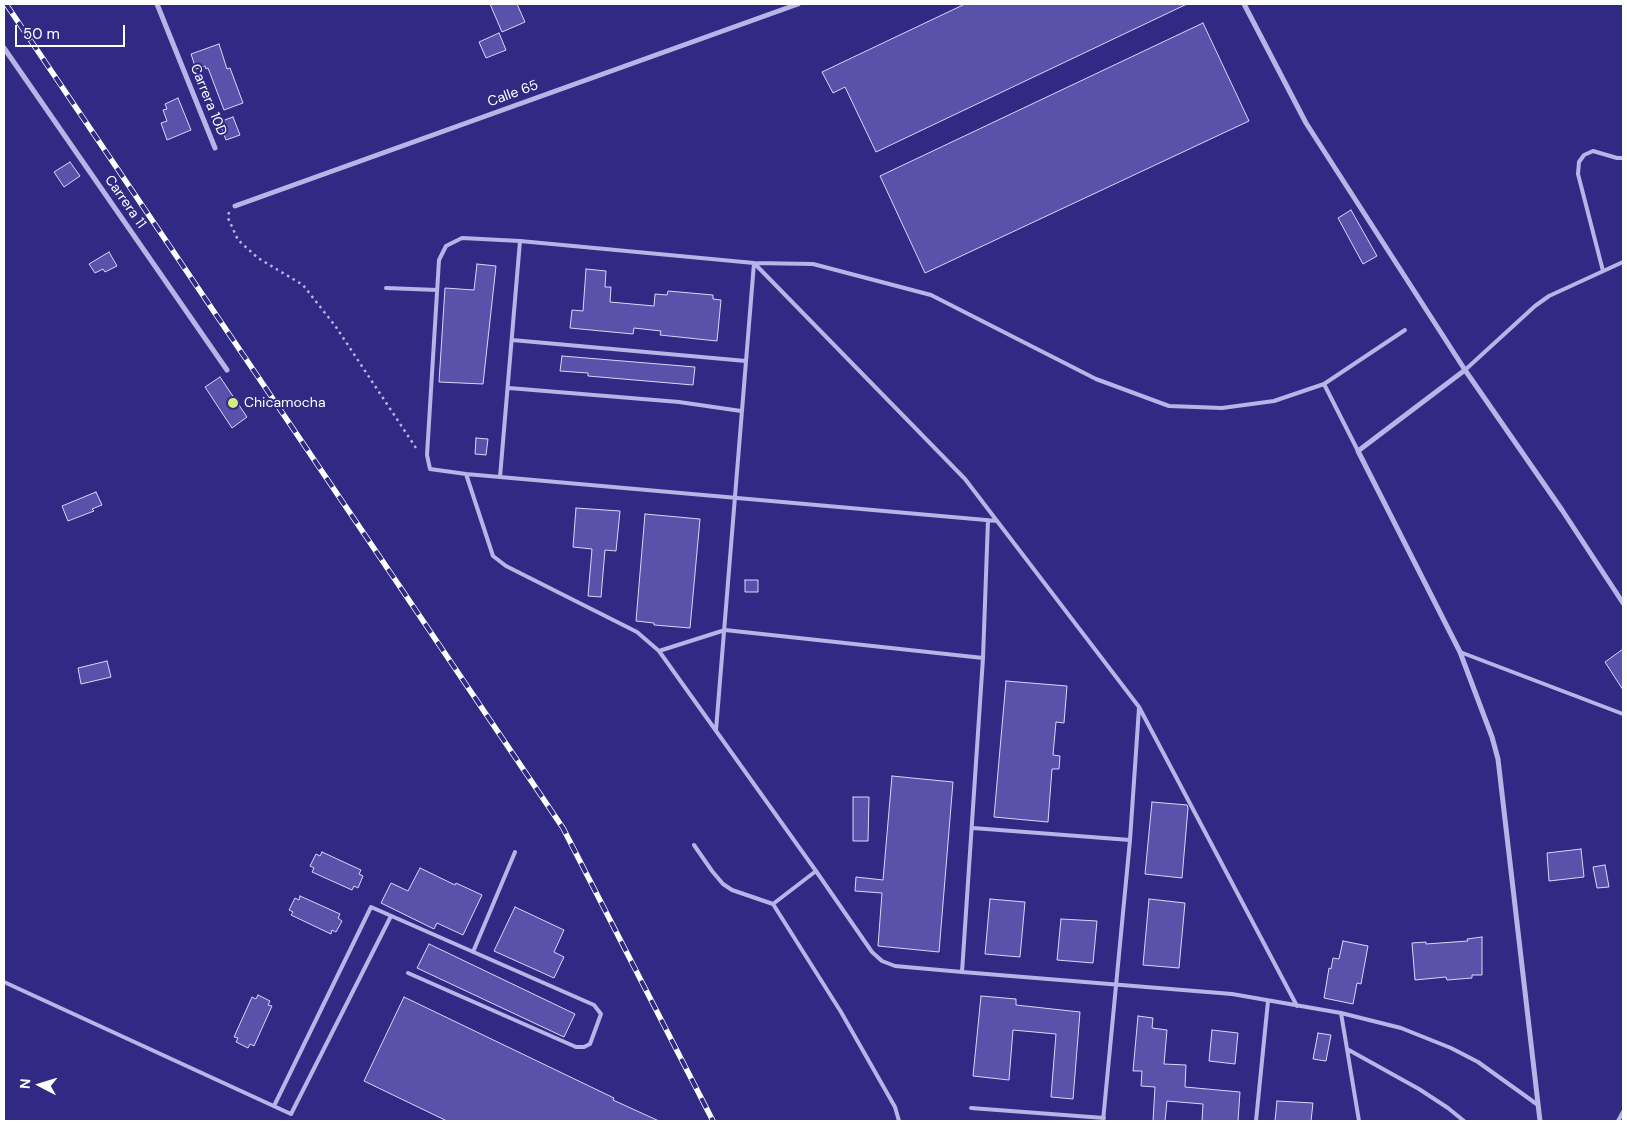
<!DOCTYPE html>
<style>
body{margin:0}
#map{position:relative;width:1627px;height:1125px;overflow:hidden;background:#312a84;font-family:"DM Sans",sans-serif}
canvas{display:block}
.frame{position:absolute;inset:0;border:5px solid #fff;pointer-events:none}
.north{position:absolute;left:15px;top:1060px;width:50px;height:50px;-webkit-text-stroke:4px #312a84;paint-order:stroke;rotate:275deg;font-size:14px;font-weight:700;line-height:20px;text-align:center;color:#fff}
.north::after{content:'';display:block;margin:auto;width:18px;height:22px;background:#fff;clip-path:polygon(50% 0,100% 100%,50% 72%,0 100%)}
.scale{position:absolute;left:15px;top:25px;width:110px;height:22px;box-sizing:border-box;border:2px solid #fff;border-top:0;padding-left:6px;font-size:15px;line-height:18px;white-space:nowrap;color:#fff;-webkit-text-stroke:4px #312a84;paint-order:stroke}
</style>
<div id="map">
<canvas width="1627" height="1125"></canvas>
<div class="frame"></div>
<div class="north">N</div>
<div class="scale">50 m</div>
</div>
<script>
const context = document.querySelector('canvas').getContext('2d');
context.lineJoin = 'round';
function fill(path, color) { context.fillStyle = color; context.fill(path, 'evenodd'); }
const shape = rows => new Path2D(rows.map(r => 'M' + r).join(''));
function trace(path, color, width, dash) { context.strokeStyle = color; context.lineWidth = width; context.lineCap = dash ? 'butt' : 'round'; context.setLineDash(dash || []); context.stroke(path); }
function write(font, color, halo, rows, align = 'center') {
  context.font = font + ' "DM Sans",sans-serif'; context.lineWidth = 4; context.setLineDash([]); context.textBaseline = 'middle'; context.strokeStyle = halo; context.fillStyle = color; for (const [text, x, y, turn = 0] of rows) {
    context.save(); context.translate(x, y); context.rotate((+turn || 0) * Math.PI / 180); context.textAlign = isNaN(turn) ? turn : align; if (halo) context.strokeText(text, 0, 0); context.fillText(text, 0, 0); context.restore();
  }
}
const building = shape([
 [490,4,517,4,525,22,502,32,490,4],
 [965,4,1187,4,876,152,845,87,833,93,822,72,965,4],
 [1203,23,1249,121,925,273,880,176,1203,23],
 [499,33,506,50,486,58,479,42,499,33],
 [219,44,227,69,230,68,243,103,224,110,208,68,206,69,205,66,196,69,191,54,219,44],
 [178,98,191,130,167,140,161,123,167,121,163,110,167,109,165,104,178,98],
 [233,117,240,135,226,140,219,122,233,117],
 [70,162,80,176,64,187,54,172,70,162],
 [1351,210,1377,256,1363,264,1338,218,1351,210],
 [109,252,117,266,105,272,103,269,95,273,89,264,109,252],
 [477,264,496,266,483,384,439,382,445,288,474,290,477,264],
 [586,269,606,271,605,287,611,287,610,302,654,306,655,294,667,295,668,291,713,295,713,299,721,300,717,341,660,335,661,331,634,328,633,334,570,328,572,310,583,311,586,269],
 [562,356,695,367,693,385,588,376,588,373,560,371,562,356],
 [220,377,247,417,232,428,205,387,220,377],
 [476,438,488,439,486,455,475,454,476,438],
 [96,492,102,505,92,509,94,511,68,521,62,506,96,492],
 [576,508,620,511,616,551,605,550,601,597,588,596,592,549,573,547,576,508],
 [645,514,700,519,690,628,654,625,654,623,636,621,645,514],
 [745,580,758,580,758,592,745,592,745,580],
 [1623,649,1623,690,1605,662,1623,649],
 [107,661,111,677,81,684,78,668,107,661],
 [1006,681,1067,686,1064,723,1056,722,1053,755,1060,756,1059,769,1052,769,1048,822,994,817,1006,681],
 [892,776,953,782,939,952,878,946,882,893,855,891,856,877,883,880,892,776],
 [853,797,869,797,868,841,853,841,853,797],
 [1152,802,1187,805,1188,808,1182,878,1145,874,1152,802],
 [1581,849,1584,877,1549,881,1547,853,1581,849],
 [322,852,361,870,359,874,363,876,358,888,354,886,352,890,312,872,314,868,310,866,316,854,320,856,322,852],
 [1605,865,1609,887,1597,888,1593,867,1605,865],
 [420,868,455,885,456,883,482,895,463,935,437,923,434,929,381,903,391,883,408,891,420,868],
 [300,896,340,914,338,918,342,921,336,932,332,930,331,934,291,915,293,912,289,910,295,898,299,900,300,896],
 [990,899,1025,902,1020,957,985,954,990,899],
 [1149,899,1185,903,1179,968,1143,965,1149,899],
 [515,907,564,930,554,952,564,957,554,978,494,951,515,907],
 [1061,919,1097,921,1093,963,1057,960,1061,919],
 [1482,937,1482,975,1472,975,1472,978,1447,980,1446,977,1415,980,1412,943,1426,942,1426,944,1468,941,1467,939,1482,937],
 [1343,941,1368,946,1361,984,1357,983,1353,1004,1324,998,1329,968,1331,969,1333,958,1339,959,1343,941],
 [429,944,575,1014,564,1037,417,968,429,944],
 [258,995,270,1001,268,1005,272,1006,254,1046,250,1044,248,1048,236,1042,238,1038,234,1037,252,997,256,999,258,995],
 [981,996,1016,999,1016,1005,1080,1012,1073,1099,1051,1097,1056,1034,1013,1030,1009,1080,973,1076,981,996],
 [404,997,614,1098,613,1100,659,1121,447,1121,364,1081,404,997],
 [1138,1016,1153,1018,1152,1028,1167,1030,1164,1064,1186,1065,1185,1087,1240,1092,1238,1121,1202,1121,1203,1104,1167,1101,1165,1121,1153,1121,1155,1087,1141,1086,1142,1071,1133,1071,1138,1016],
 [1212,1030,1238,1033,1235,1064,1209,1061,1212,1030],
 [1318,1033,1331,1035,1326,1061,1313,1059,1318,1033],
 [1277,1101,1313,1103,1311,1121,1275,1121,1277,1101]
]);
fill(building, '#5952ab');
trace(building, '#d9d7f6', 1);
trace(shape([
 [229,212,228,218,238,240,258,258,303,285,336,327,418,451]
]), '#b7b4e7', 2.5, [2.5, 4]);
trace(shape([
 [754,263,965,479,1139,707,1297,1006],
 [1603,271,1578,174,1579,162,1584,155,1593,151,1617,158,1623,158],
 [386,288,437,290],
 [512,340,746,361],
 [1465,370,1535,306,1549,296,1623,262],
 [1324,384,1358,451],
 [509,388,679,402,741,411],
 [466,474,493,556,506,566,637,632,659,651,816,871,872,952,882,961,895,966,962,972,1232,994,1341,1013,1401,1028,1451,1048,1478,1062,1538,1105],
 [500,477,520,241],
 [997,521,466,474,430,469,427,455,439,260,446,246,462,238,520,241,754,263,813,264,931,295,1096,379,1169,406,1222,408,1274,401,1324,384,1405,330],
 [659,651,725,630,983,658],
 [1460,652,1623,714],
 [716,730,754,263],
 [973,828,1130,840],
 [694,845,712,871,723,884,732,890,773,904,841,1012,895,1107,899,1121],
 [773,904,816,871],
 [473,952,515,852],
 [962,972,983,658,988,520],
 [4,982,291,1114,391,916],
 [1341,1013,1359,1121],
 [1347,1049,1419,1089,1448,1108,1464,1121],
 [274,1106,371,907,594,1005,601,1014,590,1044,584,1047,576,1047,408,973],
 [971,1108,1104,1118],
 [1103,1121,1130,840,1139,708],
 [1256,1121,1268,1001],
 [1618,1121,1623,1112]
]), '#b7b4e7', 4);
trace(shape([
 [157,4,215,148],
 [1244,4,1306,123,1465,370,1562,510,1623,603],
 [4,48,227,370],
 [235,206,798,4],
 [1465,370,1358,451,1460,652,1492,737,1498,759,1540,1121]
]), '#b7b4e7', 5);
const rail = shape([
 [6,4,563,828,713,1121]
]);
trace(rail, '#fff', 5.5);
trace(rail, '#312a84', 4, [11]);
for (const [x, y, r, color] of [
 [233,403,6,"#d3ed7b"]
]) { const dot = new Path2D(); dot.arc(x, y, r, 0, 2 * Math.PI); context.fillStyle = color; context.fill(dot); trace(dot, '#312a84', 2); }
write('14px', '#fff', '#312a84', [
 ["Calle 65",513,94,-20],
 ["Carrera 10D",208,100,68],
 ["Carrera 11",125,202,55]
]);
write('14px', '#fff', '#312a84', [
 ["Chicamocha",244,403]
], 'left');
</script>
